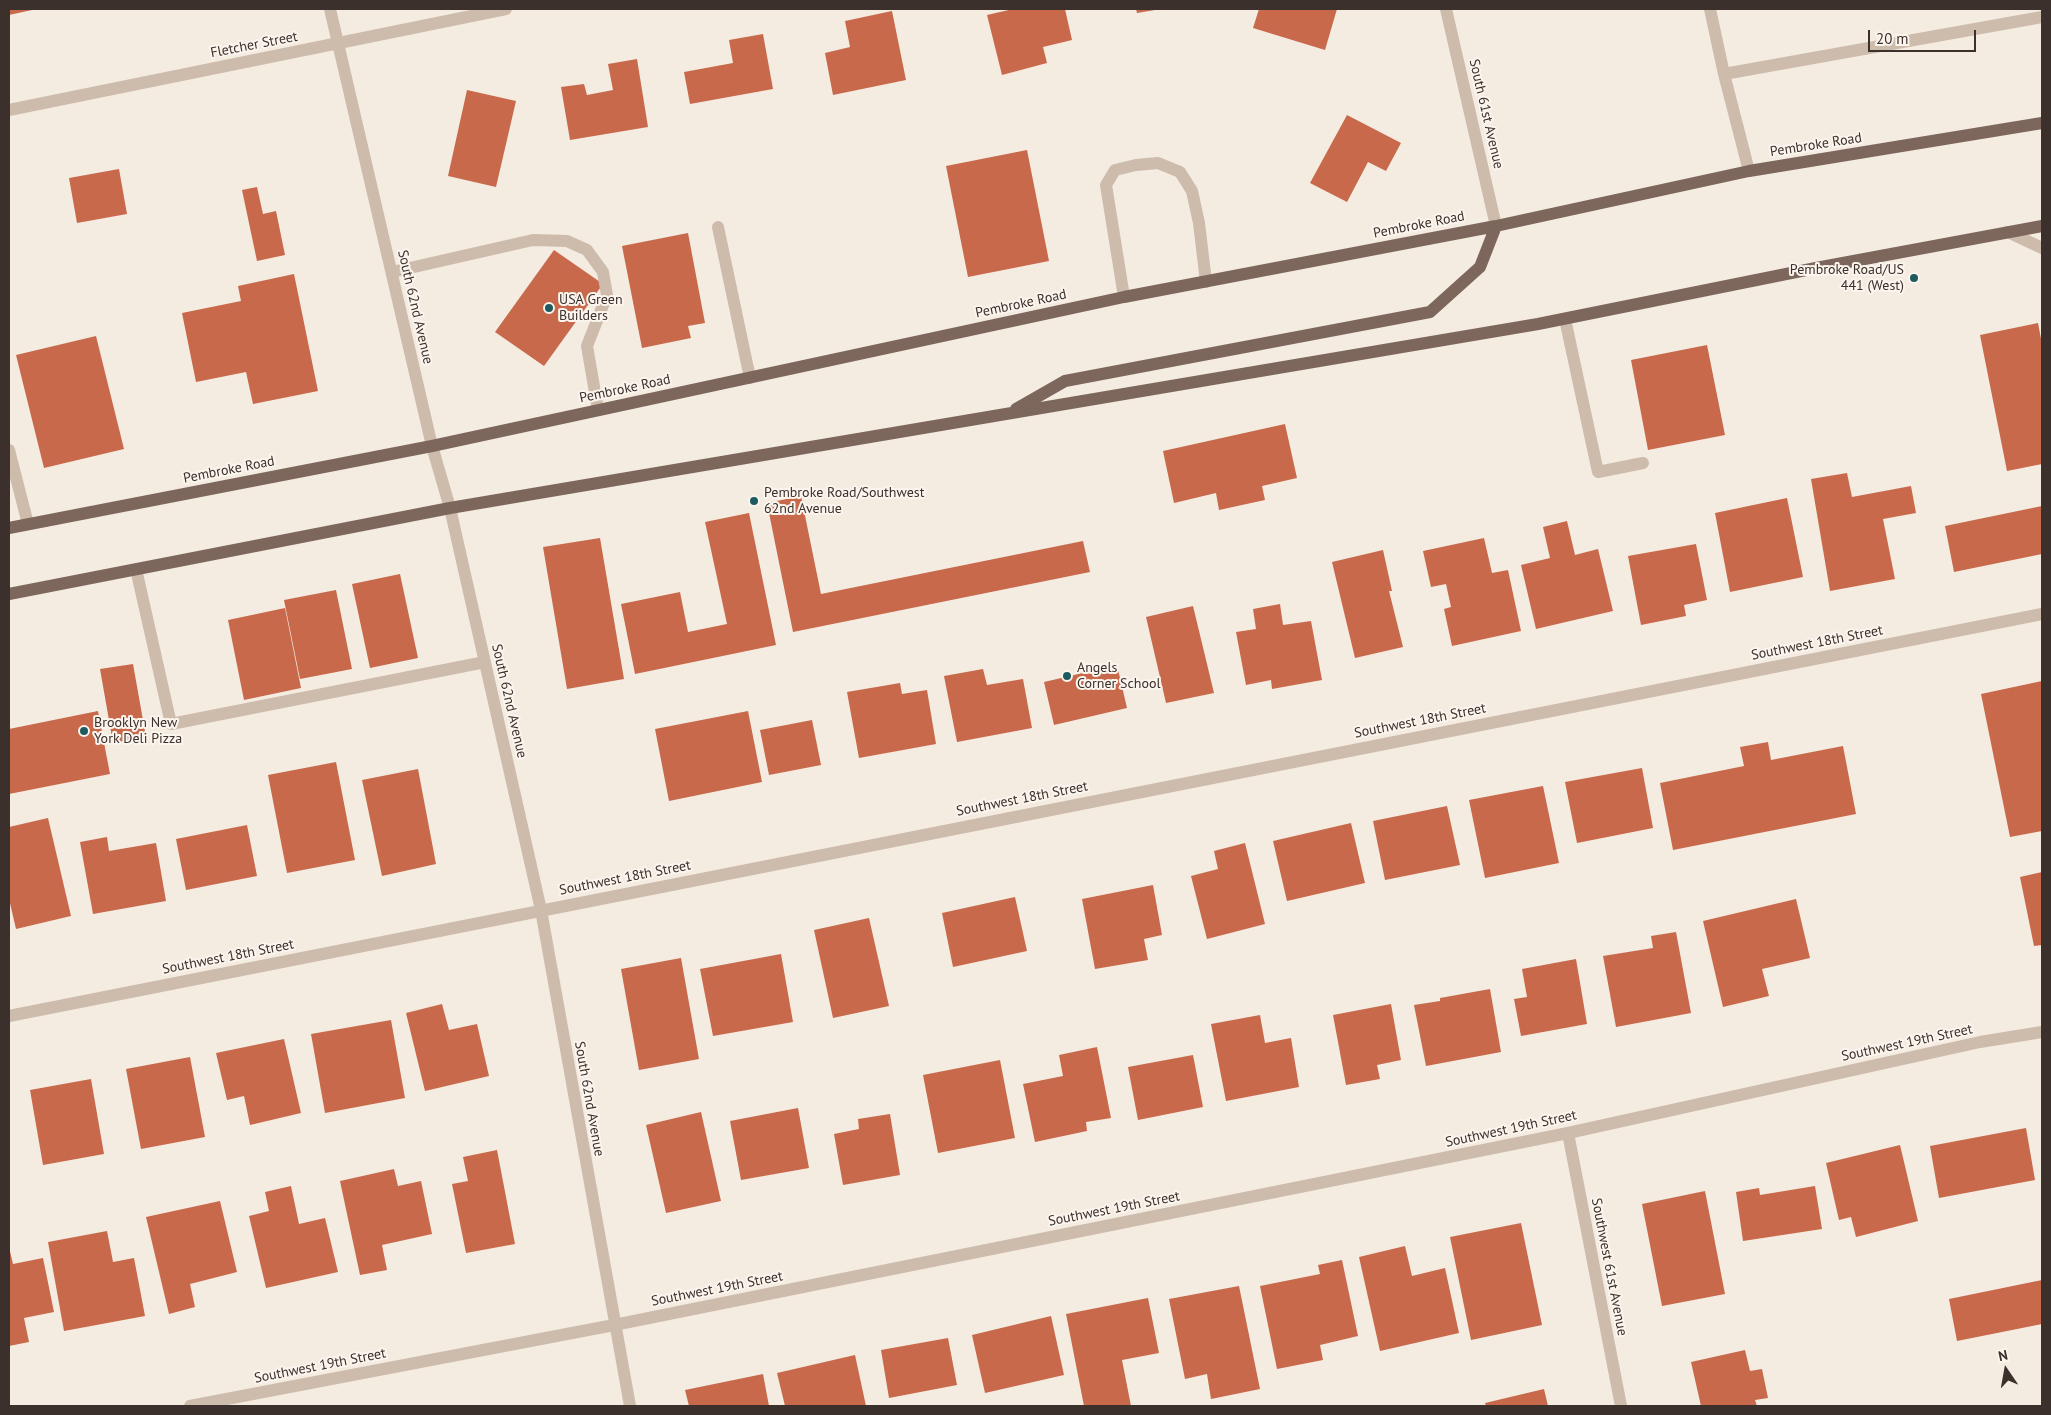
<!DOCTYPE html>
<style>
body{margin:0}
#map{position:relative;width:2051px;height:1415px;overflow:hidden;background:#f4ebe1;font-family:"PT Sans",sans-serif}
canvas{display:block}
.frame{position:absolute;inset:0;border:10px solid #3b302b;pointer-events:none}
.north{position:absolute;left:1981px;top:1345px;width:50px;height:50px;-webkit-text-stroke:4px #fbf5ee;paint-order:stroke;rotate:348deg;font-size:14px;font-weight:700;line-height:20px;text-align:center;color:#3b302b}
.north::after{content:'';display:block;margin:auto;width:18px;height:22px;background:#3b302b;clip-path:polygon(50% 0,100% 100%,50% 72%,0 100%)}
.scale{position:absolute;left:1868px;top:30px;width:108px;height:22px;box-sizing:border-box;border:2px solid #3b302b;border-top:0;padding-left:6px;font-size:15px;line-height:18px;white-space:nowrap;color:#3b302b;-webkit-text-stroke:4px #fbf5ee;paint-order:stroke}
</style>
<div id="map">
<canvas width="2051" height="1415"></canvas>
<div class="frame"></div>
<div class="north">N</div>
<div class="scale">20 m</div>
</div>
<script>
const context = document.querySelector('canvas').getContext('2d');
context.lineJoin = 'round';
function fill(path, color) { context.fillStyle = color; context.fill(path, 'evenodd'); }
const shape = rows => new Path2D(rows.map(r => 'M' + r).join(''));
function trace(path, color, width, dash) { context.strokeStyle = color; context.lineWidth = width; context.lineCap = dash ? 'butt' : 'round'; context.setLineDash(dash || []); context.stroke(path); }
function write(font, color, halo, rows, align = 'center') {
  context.font = font + ' "PT Sans",sans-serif'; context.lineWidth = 4; context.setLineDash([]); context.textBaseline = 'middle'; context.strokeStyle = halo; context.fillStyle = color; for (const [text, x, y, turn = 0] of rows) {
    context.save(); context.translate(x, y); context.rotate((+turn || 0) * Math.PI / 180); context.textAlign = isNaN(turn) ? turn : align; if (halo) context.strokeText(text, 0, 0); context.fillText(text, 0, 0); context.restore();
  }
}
fill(shape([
 [9,9,32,9,32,10,9,15],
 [1013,9,1065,9,1072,40,1043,47,1047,63,1002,75,987,15],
 [1136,9,1154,9,1155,10,1137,13],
 [1259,9,1337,9,1325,50,1253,28],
 [892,11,906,80,833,95,825,53,850,47,845,21],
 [763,34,773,89,690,104,684,72,733,63,729,40],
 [637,59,648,127,570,140,561,87,584,84,587,95,613,90,608,64],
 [467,90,516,101,496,187,448,176],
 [1347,115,1401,143,1386,171,1368,162,1347,202,1310,183],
 [1027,150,1049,261,968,277,946,166],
 [119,169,127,214,77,223,69,178],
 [257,187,263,214,276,211,285,255,257,261,242,190],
 [688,233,705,323,688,326,691,338,642,348,622,246],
 [554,250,603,284,544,366,495,332],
 [294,274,318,391,253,404,246,372,196,382,182,313,241,301,238,286],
 [2038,323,2042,344,2042,464,2007,471,1980,335],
 [96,336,124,449,44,468,16,355],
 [1707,345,1725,435,1648,450,1631,360],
 [1285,424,1297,478,1262,486,1265,500,1219,510,1216,493,1174,503,1163,451],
 [1847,473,1852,497,1911,486,1916,513,1883,519,1895,579,1830,591,1811,479],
 [801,496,821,594,1083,541,1090,572,793,632,767,503],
 [1787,498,1803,577,1730,592,1715,513],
 [2042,506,2042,554,1954,572,1945,526],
 [749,513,776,645,635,674,621,604,680,592,688,632,727,624,705,522],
 [1567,521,1575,555,1598,549,1613,611,1536,629,1521,565,1550,558,1543,527],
 [600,538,624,679,567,689,543,547],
 [1484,538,1492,573,1508,570,1521,631,1452,646,1444,609,1451,607,1446,584,1431,587,1423,551],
 [1696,544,1707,600,1684,605,1686,616,1641,625,1628,556],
 [1383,550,1392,591,1389,591,1403,647,1355,658,1332,562],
 [400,574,418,658,370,668,352,584],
 [336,590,352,669,300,679,284,600],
 [1280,604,1283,625,1311,621,1322,680,1272,689,1271,680,1246,685,1236,632,1256,629,1253,609],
 [1193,606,1214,693,1166,703,1146,617],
 [285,608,301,688,244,700,228,620],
 [133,664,146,737,113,743,100,669],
 [1117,665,1127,708,1054,725,1044,682],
 [983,669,987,685,1023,679,1032,728,957,742,944,676],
 [2042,681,2042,831,2010,837,1981,694],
 [900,683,902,694,927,690,936,744,859,758,847,692],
 [98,711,110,774,9,794,9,729],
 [748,711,762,782,669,801,655,729],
 [812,720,821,765,769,775,760,730],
 [1768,742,1771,760,1843,746,1856,814,1673,850,1660,783,1744,766,1740,747],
 [336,762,355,860,287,873,268,775],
 [1642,768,1653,828,1577,843,1565,782],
 [418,769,436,864,382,876,362,780],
 [1543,786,1559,863,1485,878,1469,800],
 [1447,806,1460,865,1385,880,1373,821],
 [48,818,71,916,16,929,9,899,9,827],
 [1351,823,1365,883,1287,901,1273,841],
 [247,825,257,876,186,890,176,839],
 [107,837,109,851,156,843,166,901,93,914,80,842],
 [1245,843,1265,924,1207,939,1191,876,1218,869,1214,851],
 [2042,872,2042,945,2034,946,2020,877],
 [1153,885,1162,935,1144,939,1148,960,1095,969,1082,899],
 [1015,897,1027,951,953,967,942,913],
 [1796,899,1810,958,1762,969,1769,996,1723,1007,1703,921],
 [869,918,889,1006,833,1018,814,930],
 [1676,932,1691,1013,1616,1027,1603,956,1653,948,1651,936],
 [781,954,793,1022,713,1036,700,969],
 [681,958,699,1059,639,1070,621,969],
 [1576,959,1587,1024,1521,1036,1514,999,1527,997,1522,969],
 [1490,989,1501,1052,1426,1066,1414,1005,1440,1001,1440,998],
 [442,1004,449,1030,477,1024,489,1076,425,1091,406,1013],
 [1391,1004,1401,1060,1377,1065,1380,1079,1346,1085,1333,1015],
 [1260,1015,1265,1043,1291,1038,1299,1087,1226,1101,1211,1024],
 [391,1020,405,1098,325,1113,311,1034],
 [284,1039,301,1113,250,1125,244,1096,227,1100,216,1053],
 [1097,1047,1111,1118,1086,1122,1087,1131,1035,1142,1023,1084,1063,1076,1059,1055],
 [1193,1055,1203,1107,1138,1120,1128,1067],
 [190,1057,205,1137,141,1149,126,1069],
 [1000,1060,1015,1138,938,1153,923,1075],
 [91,1079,104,1154,43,1165,30,1090],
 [798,1108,809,1168,741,1180,730,1121],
 [701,1112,721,1201,666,1213,646,1125],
 [890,1114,900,1175,843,1185,834,1134,859,1129,858,1119],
 [2026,1128,2035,1180,1939,1198,1930,1146],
 [1900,1145,1918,1221,1856,1237,1851,1217,1839,1220,1826,1163],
 [497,1150,515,1244,466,1253,452,1184,468,1181,463,1157],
 [394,1169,398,1186,421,1181,432,1234,382,1245,387,1270,360,1275,340,1181],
 [291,1186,299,1224,325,1218,338,1272,266,1288,249,1216,269,1211,265,1192],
 [1815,1186,1822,1229,1743,1241,1736,1192,1759,1188,1760,1195],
 [1705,1191,1725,1294,1662,1306,1642,1204],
 [220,1201,237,1272,190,1284,195,1307,169,1314,146,1217],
 [1521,1223,1542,1325,1471,1340,1450,1237],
 [107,1231,113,1262,134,1258,145,1316,64,1331,48,1242],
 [1405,1246,1412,1276,1445,1268,1459,1333,1380,1351,1359,1257],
 [9,1247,13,1264,43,1258,54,1312,24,1318,29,1342,9,1346],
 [1342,1260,1358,1336,1320,1345,1323,1360,1277,1369,1260,1286,1320,1274,1318,1265],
 [2042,1280,2042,1324,1957,1341,1949,1299],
 [1239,1286,1260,1389,1211,1399,1207,1374,1185,1379,1169,1299],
 [1148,1298,1159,1353,1122,1360,1131,1406,1084,1406,1066,1314],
 [1051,1316,1064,1375,985,1393,972,1335],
 [948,1338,957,1385,889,1398,881,1350],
 [1745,1350,1750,1371,1762,1369,1768,1398,1755,1400,1757,1406,1701,1406,1691,1362],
 [855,1355,866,1406,785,1406,777,1373],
 [763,1374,769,1406,689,1406,685,1390],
 [1544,1389,1548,1406,1486,1406,1485,1403]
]), '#c8694b');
trace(shape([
 [330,9,432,446,450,508,541,910,630,1406],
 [1446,9,1496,226],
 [1710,9,1724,74,1749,171],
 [1724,74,2042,17],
 [9,110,506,9],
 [718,227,750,378],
 [2008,232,2042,248],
 [392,272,533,240,567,241,587,250,603,272,607,295,587,346,598,410],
 [1124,297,1106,185,1115,170,1136,165,1158,163,1180,172,1192,191,1199,223,1206,282],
 [1565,319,1598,472,1643,463],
 [9,450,28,524],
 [136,569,171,724,485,662],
 [9,1016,2042,614],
 [1568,1133,1621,1406],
 [190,1406,614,1325,1568,1133,1980,1042,2042,1032]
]), '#cdbbac', 12);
trace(shape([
 [1016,409,1065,381,1430,312,1480,267,1496,226],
 [9,528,432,446,1124,297,1496,226,1749,171,2042,123],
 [9,594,450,508,1538,324,1816,268,2042,226]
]), '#7d675c', 12);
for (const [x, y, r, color] of [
 [1914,278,5,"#1f5a5e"],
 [549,308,5,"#1f5a5e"],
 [754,501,5,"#1f5a5e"],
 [1067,676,5,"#1f5a5e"],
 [84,731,5,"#1f5a5e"]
]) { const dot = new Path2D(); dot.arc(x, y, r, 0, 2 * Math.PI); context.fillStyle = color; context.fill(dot); trace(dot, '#fbf5ee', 2); }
write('14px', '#3b302b', '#fbf5ee', [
 ["Fletcher Street",254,45,-11],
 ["South 61st Avenue",1486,114,77],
 ["Pembroke Road",1816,145,-9],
 ["Pembroke Road",1419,225,-11],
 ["Pembroke Road",1021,304,-12],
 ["South 62nd Avenue",415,307,77],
 ["Pembroke Road",625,389,-12],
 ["Pembroke Road",229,470,-11],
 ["Southwest 18th Street",1817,643,-11],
 ["South 62nd Avenue",509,701,77],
 ["Southwest 18th Street",1420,721,-11],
 ["Southwest 18th Street",1022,799,-11],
 ["Southwest 18th Street",625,878,-11],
 ["Southwest 18th Street",228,957,-11],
 ["Southwest 19th Street",1907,1043,-12],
 ["South 62nd Avenue",589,1099,80],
 ["Southwest 19th Street",1511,1129,-12],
 ["Southwest 19th Street",1114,1209,-11],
 ["Southwest 61st Avenue",1609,1267,79],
 ["Southwest 19th Street",717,1289,-11],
 ["Southwest 19th Street",320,1366,-11]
]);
write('14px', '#3b302b', '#fbf5ee', [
 ["Pembroke Road/US",1904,270,"right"],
 ["441 (West)",1904,286,"right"],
 ["USA Green",559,300],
 ["Builders",559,316],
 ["Pembroke Road/Southwest",764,493],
 ["62nd Avenue",764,509],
 ["Angels",1077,668],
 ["Corner School",1077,684],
 ["Brooklyn New",94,723],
 ["York Deli Pizza",94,739]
], 'left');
</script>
